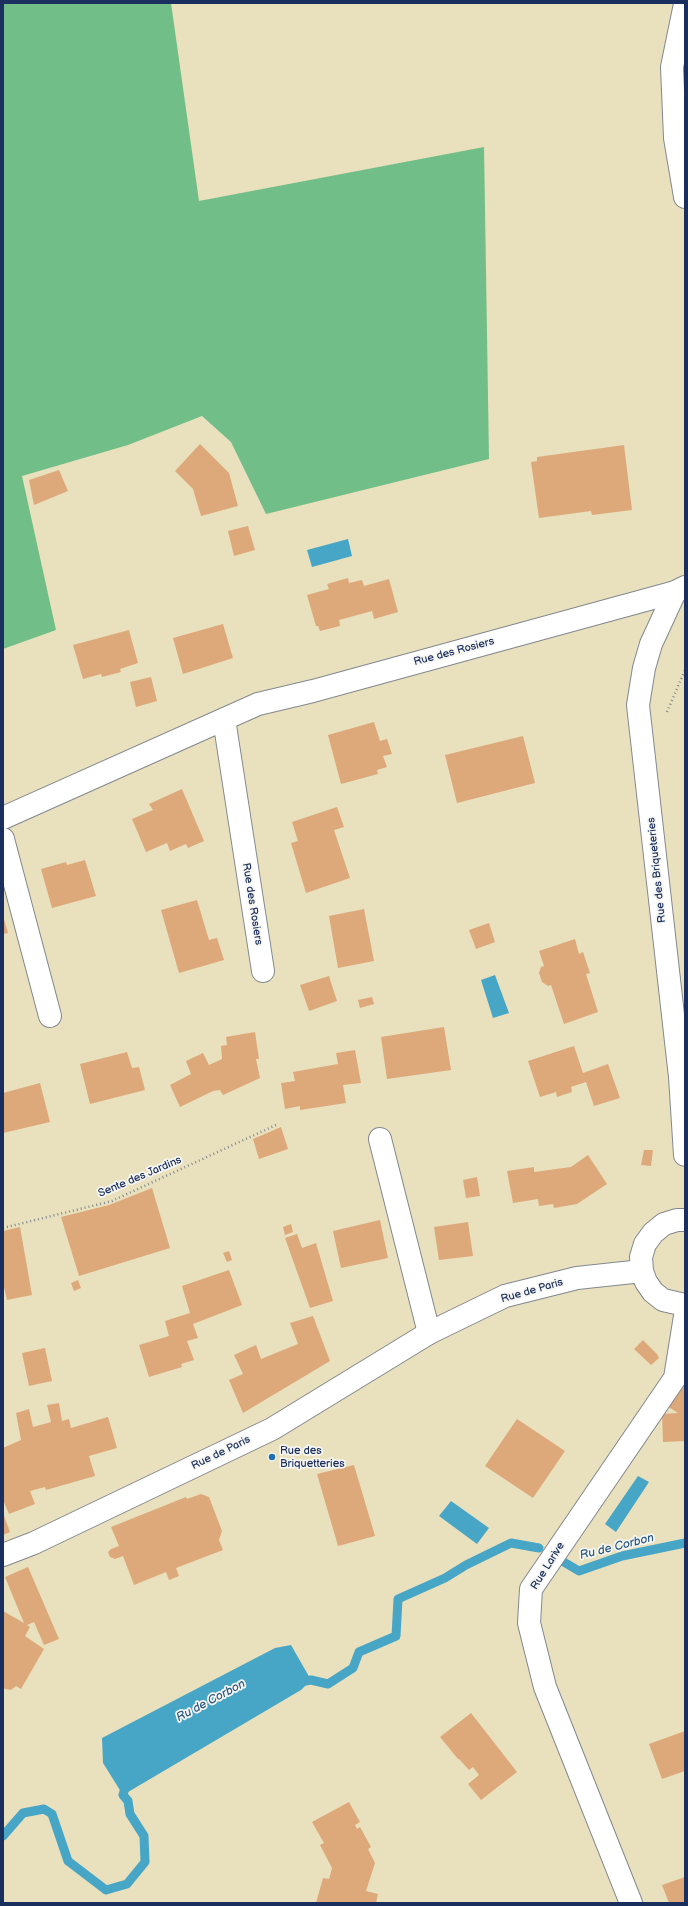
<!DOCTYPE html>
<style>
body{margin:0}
#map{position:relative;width:688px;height:1906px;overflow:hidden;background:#e9e0bd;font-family:"Balsamiq Sans",sans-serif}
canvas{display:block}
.frame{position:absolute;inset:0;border:4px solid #1b2f5e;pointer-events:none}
</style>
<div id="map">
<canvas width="688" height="1906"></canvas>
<div class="frame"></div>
</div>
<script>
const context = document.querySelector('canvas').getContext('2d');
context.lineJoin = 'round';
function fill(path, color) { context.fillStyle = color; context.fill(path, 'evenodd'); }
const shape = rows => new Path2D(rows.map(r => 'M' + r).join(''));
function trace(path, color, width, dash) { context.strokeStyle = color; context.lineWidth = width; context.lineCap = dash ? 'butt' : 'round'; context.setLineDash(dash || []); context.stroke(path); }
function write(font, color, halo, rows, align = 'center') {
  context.font = font + ' "Balsamiq Sans",sans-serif'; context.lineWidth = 3.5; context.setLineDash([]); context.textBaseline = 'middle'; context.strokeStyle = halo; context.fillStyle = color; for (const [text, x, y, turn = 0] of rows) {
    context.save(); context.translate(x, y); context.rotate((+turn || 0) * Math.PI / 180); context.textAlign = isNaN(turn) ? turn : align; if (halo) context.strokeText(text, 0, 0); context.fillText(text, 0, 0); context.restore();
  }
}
fill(shape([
 [3,3,171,3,199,201,484,147,489,459,266,514,231,442,202,416,128,445,22,476,56,630,3,649]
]), '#71be88');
fill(shape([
 [348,539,352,556,312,567,307,550],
 [495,975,509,1013,493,1018,481,980],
 [638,1476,649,1482,616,1532,605,1524],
 [451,1501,489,1528,477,1544,439,1516],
 [291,1645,311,1680,301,1690,123,1795,103,1763,102,1738,275,1648]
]), '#47a6c6');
trace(shape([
 [557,1558,579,1571,622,1556,685,1543],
 [300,1682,311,1680,328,1684,353,1668,359,1652,396,1636,398,1599,445,1578,466,1565,511,1543,539,1548],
 [3,1836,23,1813,44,1809,52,1814,68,1861,106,1890,127,1884,145,1862,144,1836,130,1814,128,1801,123,1795,126,1784]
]), '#47a6c6', 9);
fill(shape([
 [200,444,229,473,238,506,201,516,193,489,175,471],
 [624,445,632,510,592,515,591,511,539,518,531,462,537,461,537,457],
 [59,470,68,491,34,505,29,480],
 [248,526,255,550,234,556,228,531],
 [348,578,349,583,362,580,364,586,389,579,398,612,374,619,372,611,339,620,340,626,320,631,318,626,316,626,307,595,329,589,327,584],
 [223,624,233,658,183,674,173,638],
 [129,630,138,663,120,669,121,672,102,677,101,674,83,679,73,645],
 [151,677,157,701,136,707,130,682],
 [374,722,380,741,387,739,392,754,383,756,387,767,377,770,378,774,341,784,328,735],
 [523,736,535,783,457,803,445,755],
 [182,789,204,841,188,848,186,844,170,851,167,843,146,852,132,819,153,810,149,804],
 [337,807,344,827,334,830,350,878,306,893,291,843,298,841,292,822],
 [85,860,96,896,52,908,41,869,66,862,67,865],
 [197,900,209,940,217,938,224,960,179,973,161,910],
 [364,909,374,961,338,968,329,916],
 [3,916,8,933,3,934],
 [489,923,495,942,476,949,469,930],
 [575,939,579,954,583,952,590,973,586,974,598,1012,564,1024,551,985,548,986,542,982,539,973,541,967,544,966,539,951],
 [329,976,337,1001,309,1011,300,985],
 [372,997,374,1004,360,1008,358,1000],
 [444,1027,451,1070,387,1079,381,1037],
 [255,1032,259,1059,256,1059,260,1078,223,1095,220,1090,213,1091,180,1107,170,1085,191,1074,186,1061,203,1053,209,1065,222,1059,221,1046,227,1045,226,1037],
 [574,1046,583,1073,608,1064,620,1098,594,1106,586,1082,571,1087,572,1092,557,1097,556,1092,540,1097,528,1061],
 [355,1050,361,1083,343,1085,346,1103,300,1110,300,1106,285,1109,281,1083,295,1081,293,1072,338,1064,336,1053],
 [127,1052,132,1068,139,1067,145,1090,90,1104,80,1064],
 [40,1083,50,1122,3,1133,3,1093],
 [281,1127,288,1149,259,1159,253,1139],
 [644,1150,653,1150,651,1166,641,1165],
 [588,1155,607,1184,577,1204,554,1208,553,1204,539,1206,538,1199,513,1203,507,1171,534,1167,534,1172,571,1167],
 [477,1177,480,1196,466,1198,463,1180],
 [152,1188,170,1248,79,1276,61,1217,109,1205],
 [380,1220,388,1258,341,1268,333,1231],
 [468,1222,473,1256,439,1260,434,1227],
 [291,1224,293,1232,285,1235,283,1227],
 [20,1227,32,1295,7,1300,3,1283,3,1231],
 [297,1234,302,1248,316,1243,333,1301,310,1308,285,1238],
 [229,1251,232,1260,227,1262,223,1253],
 [229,1270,242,1305,193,1324,198,1338,187,1341,194,1360,181,1364,182,1367,149,1377,139,1345,169,1336,165,1321,190,1313,182,1286],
 [78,1280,81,1288,74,1291,71,1283],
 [313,1316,330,1361,243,1413,229,1380,243,1374,234,1355,256,1345,261,1359,298,1344,290,1323],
 [643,1340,657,1354,659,1358,651,1365,634,1349],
 [45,1348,52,1381,29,1386,22,1353],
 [682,1385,685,1387,685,1441,663,1442,662,1414,678,1413,667,1406],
 [59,1403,62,1421,69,1419,71,1428,108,1417,117,1448,89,1456,95,1476,46,1490,45,1487,30,1491,35,1504,9,1514,3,1500,3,1448,21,1440,16,1413,29,1409,33,1427,51,1422,47,1405],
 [517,1419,565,1451,533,1498,485,1466],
 [354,1465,375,1536,338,1546,317,1474],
 [201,1494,209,1497,222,1531,219,1540,223,1550,176,1568,179,1576,169,1580,166,1572,134,1585,123,1556,115,1559,110,1557,108,1552,111,1549,119,1546,111,1527,186,1497,187,1499],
 [3,1513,10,1532,3,1535],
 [28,1567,59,1639,44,1645,34,1622,27,1625,30,1627,25,1636,44,1649,21,1689,16,1686,11,1690,5,1689,3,1687,3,1611,24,1623,5,1577],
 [471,1713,517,1772,481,1800,468,1784,479,1775,473,1767,469,1770,459,1759,458,1759,440,1737],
 [685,1731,685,1771,662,1779,649,1744],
 [349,1802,360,1822,355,1825,357,1829,360,1827,371,1847,368,1849,375,1863,366,1891,378,1894,376,1903,316,1903,323,1878,329,1879,332,1868,320,1845,324,1843,312,1822],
 [685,1877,685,1903,669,1903,662,1885]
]), '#dda97a');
const minor = shape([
 [224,719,263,971],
 [3,818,258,704,313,691,675,592],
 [3,839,50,1016],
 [380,1139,429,1333],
 [631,1903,545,1687,529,1623,531,1589,675,1378,685,1316]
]);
const secondary = shape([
 [685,4,672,67,675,138,685,197],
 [685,587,675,592,651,644,644,668,638,705,680,1077,685,1155],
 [685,1220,677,1220,664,1224,653,1233,645,1244,641,1257,642,1271,646,1282,653,1292,663,1300,685,1305],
 [3,1555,34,1543,272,1429,429,1333,505,1296,577,1278,642,1271]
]);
trace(minor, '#82888e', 24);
trace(secondary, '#82888e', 24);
trace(shape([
 [667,712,685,670],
 [3,1228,112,1201,278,1124]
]), '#82888e', 2.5, [1, 3]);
trace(minor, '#fff', 22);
trace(secondary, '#fff', 22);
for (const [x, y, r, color] of [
 [272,1457,4,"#1f6fb2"]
]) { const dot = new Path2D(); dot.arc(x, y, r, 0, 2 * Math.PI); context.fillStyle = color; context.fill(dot); trace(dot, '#f6f6f2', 1.5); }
write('11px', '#1b2f5e', '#f6f6f2', [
 ["Rue des Rosiers",454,652,-15],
 ["Rue des Briqueteries",657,870,-96],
 ["Rue des Rosiers",252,904,81],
 ["Sente des Jardins",140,1177,-23],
 ["Rue de Paris",532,1291,-16],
 ["Rue de Paris",221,1453,-26],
 ["Rue Larive",548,1566,-58]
]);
write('11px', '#1b2f5e', '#f6f6f2', [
 ["Rue des",280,1451],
 ["Briquetteries",280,1464]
], 'left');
write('italic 12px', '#2a5982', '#f6f6f2', [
 ["Ru de Corbon",617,1547,-14],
 ["Ru de Corbon",211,1701,-28]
]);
</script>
